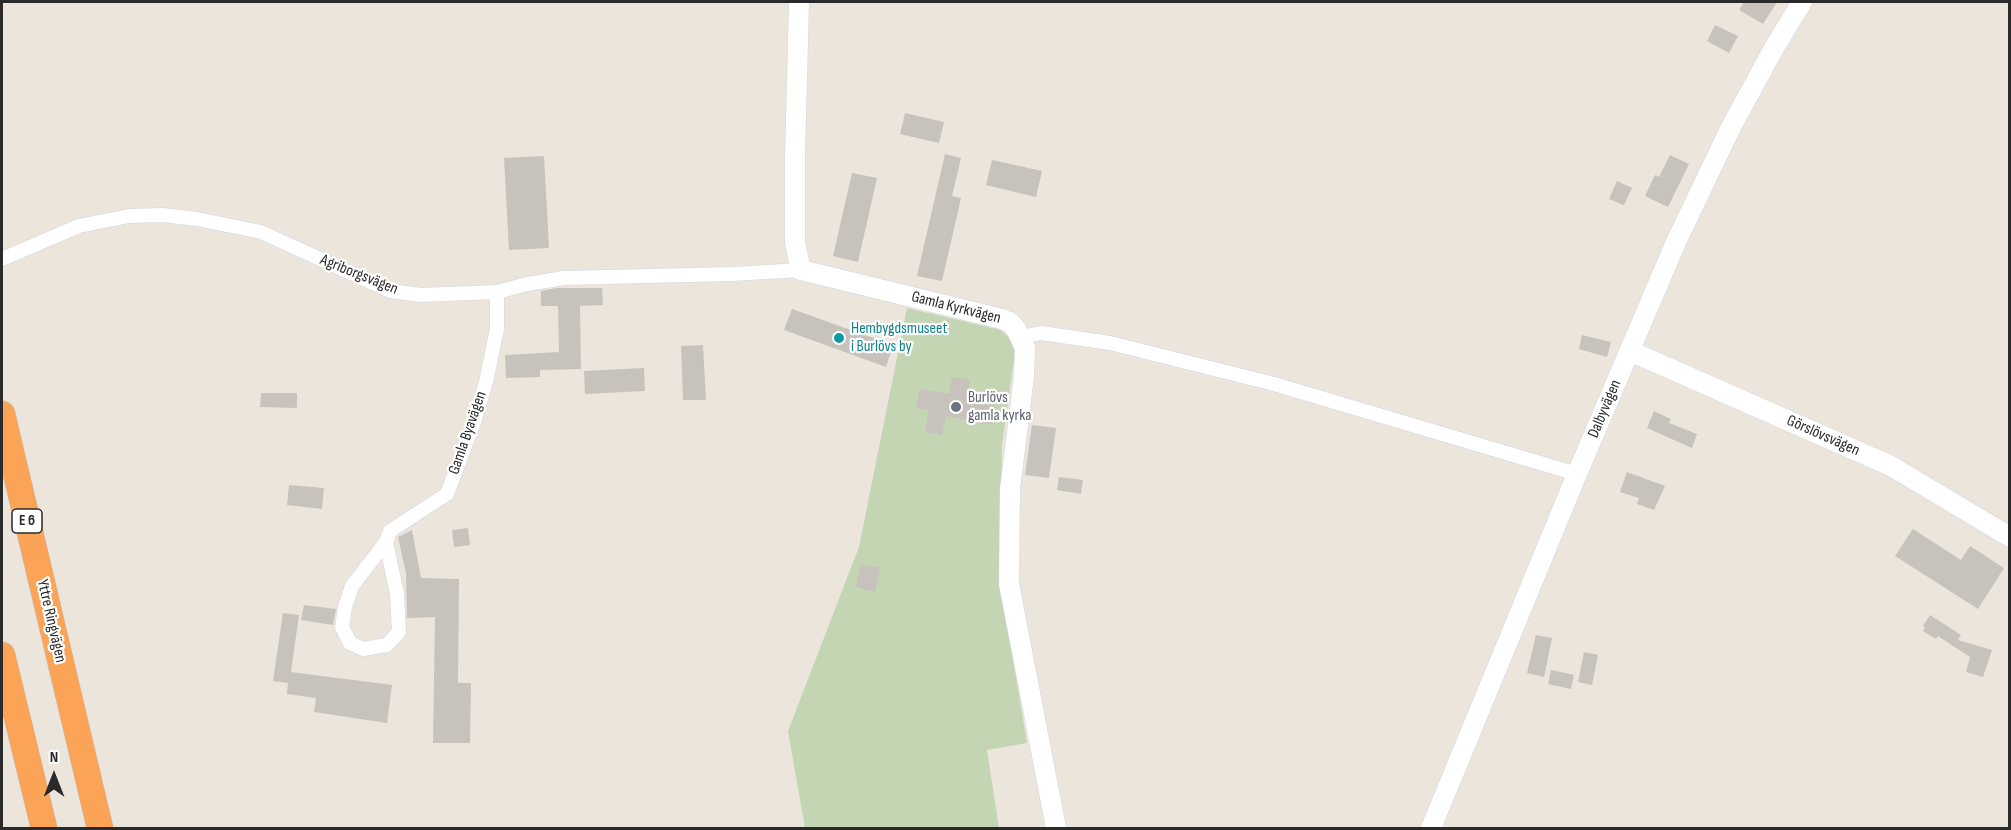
<!DOCTYPE html>
<meta charset="utf-8">
<style>
body{margin:0}
#map{position:relative;width:2011px;height:830px;overflow:hidden;background:#ece5dc;font-family:"Sofia Sans Condensed",sans-serif}
canvas{display:block}
.frame{position:absolute;inset:0;border:3px solid #2a2a2a;pointer-events:none}
.north{position:absolute;left:24px;top:746px;width:60px;height:60px;-webkit-text-stroke:4px #fff;paint-order:stroke;rotate:0deg;font-size:16px;font-weight:700;line-height:24px;text-align:center;color:#2a2a2a}
.north::after{content:'';display:block;margin:auto;width:21px;height:27px;background:#2a2a2a;clip-path:polygon(50% 0,100% 100%,50% 72%,0 100%)}
</style>
<div id="map">
<canvas width="2011" height="830"></canvas>
<div class="frame"></div>
<div class="north">N</div>
</div>
<script>
const context = document.querySelector('canvas').getContext('2d');
context.lineJoin = 'round';
function fill(path, color) { context.fillStyle = color; context.fill(path, 'evenodd'); }
const shape = rows => new Path2D(rows.map(r => 'M' + r).join(''));
function trace(path, color, width, dash) { context.strokeStyle = color; context.lineWidth = width; context.lineCap = dash ? 'butt' : 'round'; context.setLineDash(dash || []); context.stroke(path); }
function write(font, color, halo, rows, align = 'center') {
  context.font = font + ' "Sofia Sans Condensed",sans-serif'; context.lineWidth = 4.5; context.setLineDash([]); context.textBaseline = 'middle'; context.strokeStyle = halo; context.fillStyle = color; for (const [text, x, y, turn = 0] of rows) {
    context.save(); context.translate(x, y); context.rotate((+turn || 0) * Math.PI / 180); context.textAlign = isNaN(turn) ? turn : align; if (halo) context.strokeText(text, 0, 0); context.fillText(text, 0, 0); context.restore();
  }
}
fill(shape([
 [907,308,1001,330,1016,345,1002,445,1000,581,1027,743,987,750,999,828,805,828,788,731,859,547]
]), '#c3d5b3');
fill(shape([
 [1744,2,1777,2,1763,24,1739,10],
 [1715,25,1738,36,1729,53,1707,41],
 [905,113,944,122,939,143,900,134],
 [945,154,961,158,952,196,961,198,942,281,917,276],
 [1670,155,1689,164,1668,207,1645,196,1655,175,1659,177],
 [544,156,549,248,509,250,504,158],
 [992,160,1042,171,1036,197,986,185],
 [852,173,877,178,858,262,833,256],
 [1617,181,1632,188,1624,205,1609,199],
 [556,288,602,288,603,305,580,306,581,369,540,370,540,377,506,378,505,355,559,352,558,306,541,306,541,291],
 [792,309,893,345,886,367,784,330],
 [1582,335,1611,342,1607,357,1579,349],
 [703,345,706,400,683,400,681,346],
 [644,368,645,391,585,394,584,371],
 [952,377,970,380,966,400,996,406,992,425,946,416,942,435,925,432,929,410,916,408,920,389,949,394],
 [261,393,297,393,297,408,260,407],
 [1654,411,1671,419,1669,423,1697,434,1692,448,1647,428],
 [1032,425,1056,428,1049,478,1025,475],
 [1627,472,1665,486,1654,510,1637,504,1639,498,1620,492],
 [1059,477,1083,480,1081,494,1057,490],
 [289,485,324,488,322,509,287,505],
 [468,528,470,545,454,547,452,530],
 [1913,529,1961,560,1970,546,2004,568,1978,609,1895,556],
 [412,530,421,578,459,579,458,683,471,683,470,743,433,743,435,617,407,618,406,573,398,537],
 [861,564,880,568,875,592,856,587],
 [304,605,336,609,333,625,301,620],
 [283,613,299,615,291,672,392,685,387,723,314,712,316,698,287,694,288,683,273,681],
 [1930,615,1961,635,1958,640,1992,650,1983,677,1966,672,1970,657,1938,636,1936,639,1923,631,1925,628,1923,626],
 [1536,635,1552,638,1544,677,1527,673],
 [1584,652,1598,655,1592,685,1578,682],
 [1551,670,1574,675,1571,689,1548,684]
]), '#c7c2bc');
const street = shape([
 [2,259,79,226,129,216,163,215,197,219,261,232,390,291,421,295,497,292,527,284,564,278,732,274,801,270],
 [1021,337,1041,333,1110,343,1274,384,1577,474],
 [386,542,397,594,399,632,387,645,363,649,350,643,342,627,345,607,352,586,386,542,390,531,447,494,474,422,486,382,497,329,497,292]
]);
const secondary = shape([
 [799,2,795,157,795,243,801,270,1002,319,1011,323,1016,329,1025,348,1024,376,1010,489,1009,584,1056,828],
 [1630,351,1891,466,2010,537],
 [1431,828,1577,474,1676,242,1731,127,1774,48,1802,2]
]);
const highway = shape([
 [2,414,100,828],
 [2,655,44,828]
]);
trace(street, '#d1d4e2', 15);
trace(secondary, '#d1d4e2', 21);
trace(highway, '#c3c3c3', 27);
trace(street, '#fff', 14);
trace(secondary, '#fff', 20);
trace(highway, '#fba458', 26);
for (const [x, y, r, color] of [
 [839,338,6,"#0f9aa8"],
 [956,407,6,"#6b7280"]
]) { const dot = new Path2D(); dot.arc(x, y, r, 0, 2 * Math.PI); context.fillStyle = color; context.fill(dot); trace(dot, '#fff', 2); }
for (const [x, y, w] of [
 [27,521,30]
]) { const box = new Path2D(); box.roundRect(x - w / 2, y - 12, w, 24, 4.5); context.fillStyle = '#fff'; context.fill(box); trace(box, '#2a2a2a', 1.5); }
write('bold 15px', '#2a2a2a', null, [
 ["E 6",27,521]
]);
write('16px', '#2a2a2a', '#fff', [
 ["Agriborgsvägen",359,275,22],
 ["Gamla Kyrkvägen",956,308,14],
 ["Dalbyvägen",1605,409,-67],
 ["Gamla Byavägen",468,433,-71],
 ["Görslövsvägen",1823,436,24],
 ["Yttre Ringvägen",51,621,77]
]);
write('16px', '#0d838f', '#fff', [
 ["Hembygdsmuseet",851,329],
 ["i Burlövs by",851,347]
], 'left');
write('16px', '#5b616d', '#fff', [
 ["Burlövs",968,398],
 ["gamla kyrka",968,416]
], 'left');
</script>
